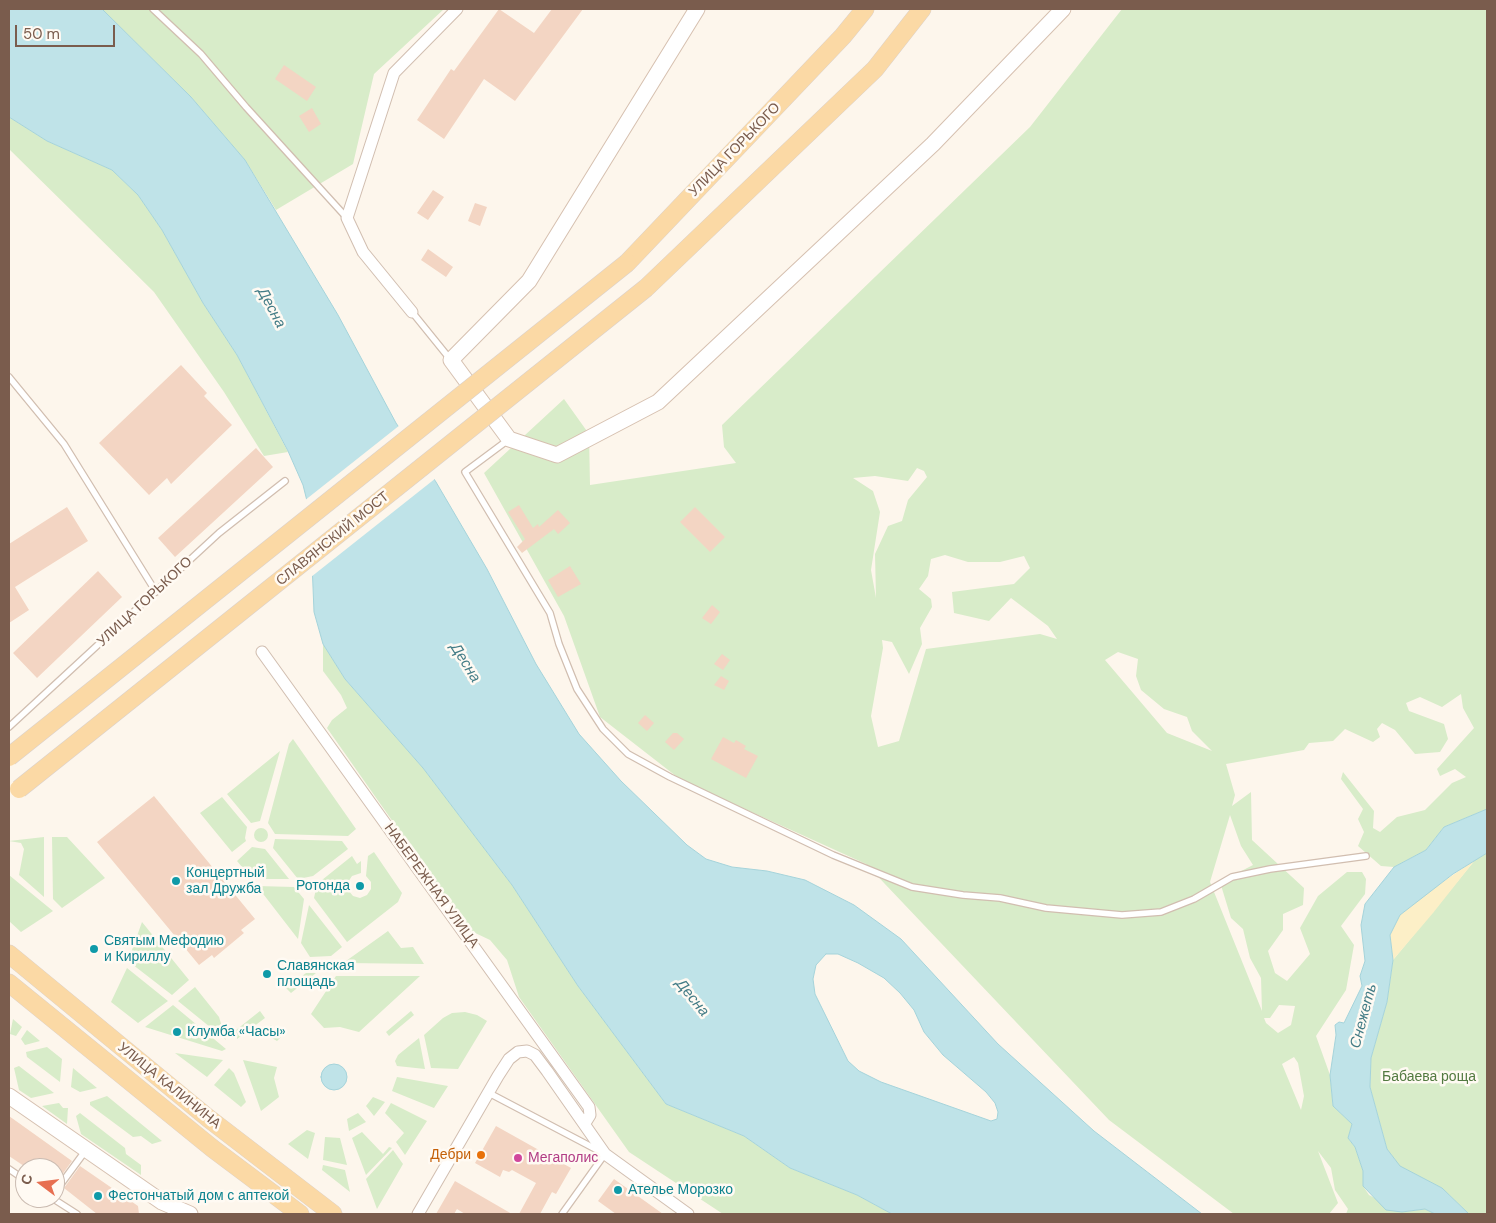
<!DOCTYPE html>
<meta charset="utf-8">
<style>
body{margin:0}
#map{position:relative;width:1496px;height:1223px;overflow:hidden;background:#fdf6ec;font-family:"DM Sans",sans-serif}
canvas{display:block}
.frame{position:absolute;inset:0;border:10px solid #7a5c4d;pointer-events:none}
.north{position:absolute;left:15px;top:1158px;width:50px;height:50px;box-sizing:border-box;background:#fffaf3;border:1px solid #cabbb1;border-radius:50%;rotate:285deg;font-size:14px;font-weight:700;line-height:20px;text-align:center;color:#7a5c4d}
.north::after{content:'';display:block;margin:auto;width:18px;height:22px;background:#e76f51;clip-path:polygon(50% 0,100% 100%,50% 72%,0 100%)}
.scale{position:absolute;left:15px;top:25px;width:100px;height:22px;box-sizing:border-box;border:2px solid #7a5c4d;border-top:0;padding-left:6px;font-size:15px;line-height:18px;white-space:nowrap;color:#7a5c4d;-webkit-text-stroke:4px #fffaf3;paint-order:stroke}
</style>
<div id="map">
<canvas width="1496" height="1223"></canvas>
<div class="frame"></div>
<div class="north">С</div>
<div class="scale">50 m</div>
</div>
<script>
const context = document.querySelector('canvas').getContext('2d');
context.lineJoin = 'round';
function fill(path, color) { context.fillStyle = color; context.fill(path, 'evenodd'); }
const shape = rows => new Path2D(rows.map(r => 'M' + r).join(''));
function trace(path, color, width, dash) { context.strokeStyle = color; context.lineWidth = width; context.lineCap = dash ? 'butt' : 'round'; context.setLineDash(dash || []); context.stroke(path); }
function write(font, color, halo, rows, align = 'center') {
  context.font = font + ' "DM Sans",sans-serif'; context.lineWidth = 5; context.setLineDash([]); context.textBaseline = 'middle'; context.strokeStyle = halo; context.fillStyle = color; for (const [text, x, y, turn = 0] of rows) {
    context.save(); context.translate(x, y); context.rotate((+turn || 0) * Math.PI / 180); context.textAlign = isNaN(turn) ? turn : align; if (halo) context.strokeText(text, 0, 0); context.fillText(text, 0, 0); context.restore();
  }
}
fill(shape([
 [102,9,444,9,374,74,353,164,276,210,245,160,191,97],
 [1122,9,1487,9,1487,809,1444,827,1426,850,1394,867,1381,866,1358,846,1364,832,1358,819,1363,809,1341,779,1343,772,1374,811,1373,828,1380,832,1397,817,1425,810,1452,783,1466,777,1455,769,1440,776,1437,769,1474,728,1463,708,1461,694,1442,707,1420,697,1406,703,1409,711,1444,724,1448,739,1440,752,1415,754,1395,730,1382,723,1377,729,1380,737,1373,742,1345,729,1333,741,1309,743,1304,750,1226,764,1235,795,1232,806,1251,792,1252,840,1304,888,1303,905,1283,914,1283,930,1268,951,1275,973,1287,981,1310,954,1300,928,1318,896,1347,872,1362,872,1366,879,1365,894,1341,926,1354,945,1346,990,1316,1036,1330,1075,1333,1106,1352,1124,1348,1138,1355,1147,1363,1171,1363,1186,1369,1195,1402,1212,1425,1209,1435,1214,1346,1214,1348,1209,1335,1190,1331,1168,1318,1151,1338,1203,1329,1214,1234,1214,1109,1120,866,864,681,780,600,717,564,616,484,473,564,399,589,434,590,485,736,463,724,447,722,425,1030,127],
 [917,468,924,471,927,477,908,500,902,521,888,526,875,554,876,598,871,570,880,512,873,491,853,478,875,476,908,481],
 [945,555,968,562,1000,562,1024,556,1030,568,1014,584,952,592,954,613,989,621,1011,598,1048,626,1057,639,1040,634,926,649,899,741,878,747,871,716,883,648,882,640,892,642,909,674,922,644,920,628,932,607,931,599,919,589,928,576,931,559],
 [1118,652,1138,659,1136,676,1141,690,1164,709,1187,717,1192,731,1212,751,1167,733,1105,660],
 [1230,815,1241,846,1253,865,1220,882,1231,918,1243,929,1250,958,1261,978,1262,1011,1210,882],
 [1279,1005,1295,1006,1291,1025,1278,1033,1266,1023,1264,1018,1270,1018],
 [1294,1057,1298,1063,1304,1096,1301,1110,1282,1064],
 [9,117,47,141,112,170,138,195,162,230,203,303,237,355,288,452,264,456,224,392,154,292,9,149],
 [323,644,345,679,423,768,512,885,578,986,666,1104,744,1136,790,1168,857,1195,892,1214,723,1214,629,1152,519,997,507,960,490,940,469,930,327,728,332,720,347,708,341,695,323,671],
 [293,739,356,829,348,836,275,834,268,823,289,744],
 [280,751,260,821,251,823,227,794],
 [222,797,247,827,245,838,246,841,232,852,200,813],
 '254 835a7 7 0 1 1 14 0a7 7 0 1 1-14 0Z',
 [44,837,44,897,19,875,24,849,21,843,9,841],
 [52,837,67,837,105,878,62,908,53,899],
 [275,839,342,841,348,849,313,876,298,879,273,848],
 [252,847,265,849,289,879,252,879,237,861],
 [374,852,402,893,398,902,347,942,314,898,317,884,352,856,357,864,361,861,361,873,352,876,348,882,348,890,353,896,360,898,367,895,371,889,371,882,366,876,368,856],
 [1487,853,1487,1214,1469,1214,1442,1188,1400,1167,1387,1149,1370,1087,1371,1058,1387,1002,1393,960,1475,860],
 [9,875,53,911,21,932,9,921],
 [257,886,294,887,304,899,298,939],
 [309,905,342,947,331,956,310,957,301,943],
 [142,922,189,980,172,995,128,961],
 [388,931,401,948,413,947,424,964,348,963,346,961],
 [127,968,168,1001,138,1023,111,1002],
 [306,973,316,973,291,993,286,988],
 [336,976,420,976,359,1032,340,1027,324,1028,311,1014],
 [195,987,219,1017,226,1040,178,1001],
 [173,1005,226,1049,222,1051,145,1027],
 [260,1011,265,1018,237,1039,236,1030],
 [411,1011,414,1015,389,1036,386,1032],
 [465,1012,477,1015,487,1021,458,1069,431,1068,424,1035,443,1018,452,1013],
 [13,1019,22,1027,16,1036,10,1034],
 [271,1025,281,1037,277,1041,262,1032],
 [27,1030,40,1041,25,1045,21,1039],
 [419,1038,425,1069,397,1066,395,1061,398,1055],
 [47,1047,62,1059,60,1082,27,1057,26,1052],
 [175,1053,223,1060,207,1077],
 [243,1060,277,1067,274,1078,279,1097,261,1111],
 [19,1066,54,1093,31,1098,19,1090,14,1068],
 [73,1068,97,1088,80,1092,71,1087],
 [229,1068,234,1073,246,1102,241,1107,214,1085],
 [397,1077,448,1086,434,1108,392,1091],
 [107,1096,162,1141,152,1144,141,1136,133,1137,90,1105,90,1102],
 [373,1097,385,1102,374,1116,366,1106],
 [59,1103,63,1108,68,1108,67,1124,42,1106],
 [391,1103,427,1121,405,1155,396,1142,404,1133,385,1113],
 [80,1113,125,1148,126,1154,141,1165,141,1175,81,1134,76,1116],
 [358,1113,366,1122,349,1131,347,1119],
 [307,1130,315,1133,308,1159,288,1144],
 [362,1132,383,1154,389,1147,392,1148,366,1175,352,1138],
 [325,1137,340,1138,347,1165,323,1160],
 [393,1150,403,1164,377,1209,366,1179],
 [323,1165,345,1170,350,1192,322,1170]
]), '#d8ecc9');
fill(shape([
 [1475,860,1433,913,1393,960,1390,935,1400,915,1422,896]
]), '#fcefc7');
const water = shape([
 [9,9,102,9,191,97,245,160,338,315,396,423,436,482,487,569,536,664,579,734,621,781,687,845,706,859,732,867,767,871,805,880,854,905,901,939,998,1044,1094,1131,1202,1214,892,1214,857,1195,790,1168,744,1136,666,1104,578,986,512,885,423,768,345,679,323,644,314,612,310,513,303,485,288,451,237,355,203,303,162,230,138,195,112,170,47,141,9,117,9,9],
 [826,954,838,954,858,963,884,978,900,993,914,1010,924,1032,943,1055,986,1092,995,1103,998,1112,997,1119,991,1121,881,1082,859,1071,848,1061,815,994,813,979,816,965,826,954],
 [1487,809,1487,853,1453,874,1400,915,1390,935,1393,960,1387,1002,1371,1058,1370,1087,1387,1149,1400,1166,1442,1188,1469,1214,1435,1214,1425,1209,1402,1212,1386,1210,1363,1186,1363,1171,1355,1147,1348,1138,1352,1124,1333,1106,1330,1075,1336,1035,1335,1025,1339,1022,1344,1023,1362,986,1360,976,1365,961,1361,925,1365,904,1394,867,1426,850,1444,827,1487,809],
 '321 1077a13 13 0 1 1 26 0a13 13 0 1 1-26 0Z'
]);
fill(water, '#bfe3e8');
trace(water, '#a5d3da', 1);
fill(shape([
 [400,425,436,478,311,577,307,514,304,501]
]), '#fdf6ec');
fill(shape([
 [499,9,534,33,552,9,583,9,515,101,484,79,444,139,417,120,451,69,454,71],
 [284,65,316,87,307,101,275,79],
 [312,108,321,124,309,132,299,116],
 [433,190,444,197,428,220,417,213],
 [475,203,487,207,480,226,468,221],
 [428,249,453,267,446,277,421,260],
 [181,365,207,393,204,396,232,425,171,484,167,478,149,495,99,443],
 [256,448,273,467,175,557,158,538],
 [519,505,533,528,538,524,539,527,558,510,570,523,558,534,554,529,522,553,517,547,525,539,508,512],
 [67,507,88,541,15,587,29,610,9,623,9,544],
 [695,507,725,537,710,552,680,522],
 [570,566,581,584,558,597,548,580],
 [98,571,122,597,37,678,13,653],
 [712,605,720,612,711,624,702,618],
 [722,654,730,660,723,670,714,664],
 [721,676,729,681,724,690,714,685],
 [645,715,654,723,647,731,638,723],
 [673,733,677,733,684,739,674,750,665,742],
 [723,737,734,743,736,740,746,746,744,749,758,756,746,778,711,759],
 [154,796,255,919,241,930,244,933,214,958,212,955,199,965,97,842],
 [9,1116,72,1161,56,1183,55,1168,27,1168,9,1156],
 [496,1126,571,1168,556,1194,552,1192,540,1214,519,1214,536,1183,512,1170,509,1172,503,1170,500,1177,475,1163],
 [80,1166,138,1206,139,1214,97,1214,64,1188],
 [614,1179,663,1214,616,1214,598,1201],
 [455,1181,512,1214,465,1214,457,1209,454,1214,436,1214]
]), '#f3d5c3');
const lane = shape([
 [153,9,201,54,246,107,347,218],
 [412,312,450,359],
 [9,377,64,444,156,592],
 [508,440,465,472,550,613,559,644,577,689,603,729,628,754,670,777,833,855,912,887,963,895,1000,898,1046,908,1122,915,1161,912,1194,899,1232,877,1270,869,1366,856],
 [9,727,219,533,285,481],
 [487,1092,605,1154,562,1214],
 [9,1169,25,1180],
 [55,1192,86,1150],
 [52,1198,77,1214]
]);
const street = shape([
 [412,312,363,252,347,218,394,73,457,9],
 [262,652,589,1107,590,1115,585,1123],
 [418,1214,498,1076,509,1059,518,1052,527,1051,535,1055,547,1071,605,1154,688,1214]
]);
const secondary = shape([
 [697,9,529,281,451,360,509,439,557,455,658,402,933,144,1063,9],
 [9,1096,162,1202,190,1214]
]);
const primary = shape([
 [627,263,843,36,865,9],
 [646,288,875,69,922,9],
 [9,954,208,1118,333,1214],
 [9,983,212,1148,300,1214]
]);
trace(lane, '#d1beb0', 8);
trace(street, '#d1beb0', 13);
trace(secondary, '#d6c0b0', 17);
trace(primary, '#dad1cd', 19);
trace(lane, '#fff', 5.5);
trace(street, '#fff', 11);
trace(secondary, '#fff', 15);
trace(primary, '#fbd9a5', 18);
const primaryBridge = shape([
 [9,757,627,263],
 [19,789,646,288]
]);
trace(primaryBridge, '#dad1cd', 19, []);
trace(primaryBridge, '#fbd9a5', 18);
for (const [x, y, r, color] of [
 [176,881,5,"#0f9aa8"],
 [360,886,5,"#0f9aa8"],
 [94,949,5,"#0f9aa8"],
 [267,974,5,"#0f9aa8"],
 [177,1032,5,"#0f9aa8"],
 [481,1155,5,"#e8710a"],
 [518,1158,5,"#d1479c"],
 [618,1190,5,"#0f9aa8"],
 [98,1196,5,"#0f9aa8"]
]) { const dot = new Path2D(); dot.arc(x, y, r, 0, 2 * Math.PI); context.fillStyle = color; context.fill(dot); trace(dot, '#fffaf3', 2); }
write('14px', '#7a5c4d', '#fffaf3', [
 ["УЛИЦА ГОРЬКОГО",735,150,-46],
 ["СЛАВЯНСКИЙ МОСТ",333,539,-39],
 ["УЛИЦА ГОРЬКОГО",145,602,-43],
 ["НАБЕРЕЖНАЯ УЛИЦА",431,886,54],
 ["УЛИЦА КАЛИНИНА",169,1086,39]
]);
write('14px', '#0d838f', '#fffaf3', [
 ["Концертный",186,873],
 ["зал Дружба",186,889],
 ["Ротонда",350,886,"right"],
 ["Святым Мефодию",104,941],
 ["и Кириллу",104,957],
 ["Славянская",277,966],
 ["площадь",277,982],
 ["Клумба «Часы»",187,1032],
 ["Ателье Морозко",628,1190],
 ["Фестончатый дом с аптекой",108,1196]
], 'left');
write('14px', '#537a41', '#fffaf3', [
 ["Бабаева роща",1429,1077]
]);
write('14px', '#c56008', '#fffaf3', [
 ["Дебри",471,1155]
], 'right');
write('14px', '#b23c85', '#fffaf3', [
 ["Мегаполис",528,1158]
], 'left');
write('italic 15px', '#437c86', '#fffaf3', [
 ["Десна",271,308,62],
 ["Десна",465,663,58],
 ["Десна",692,998,51],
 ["Снежеть",1364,1016,-75]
]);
</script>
